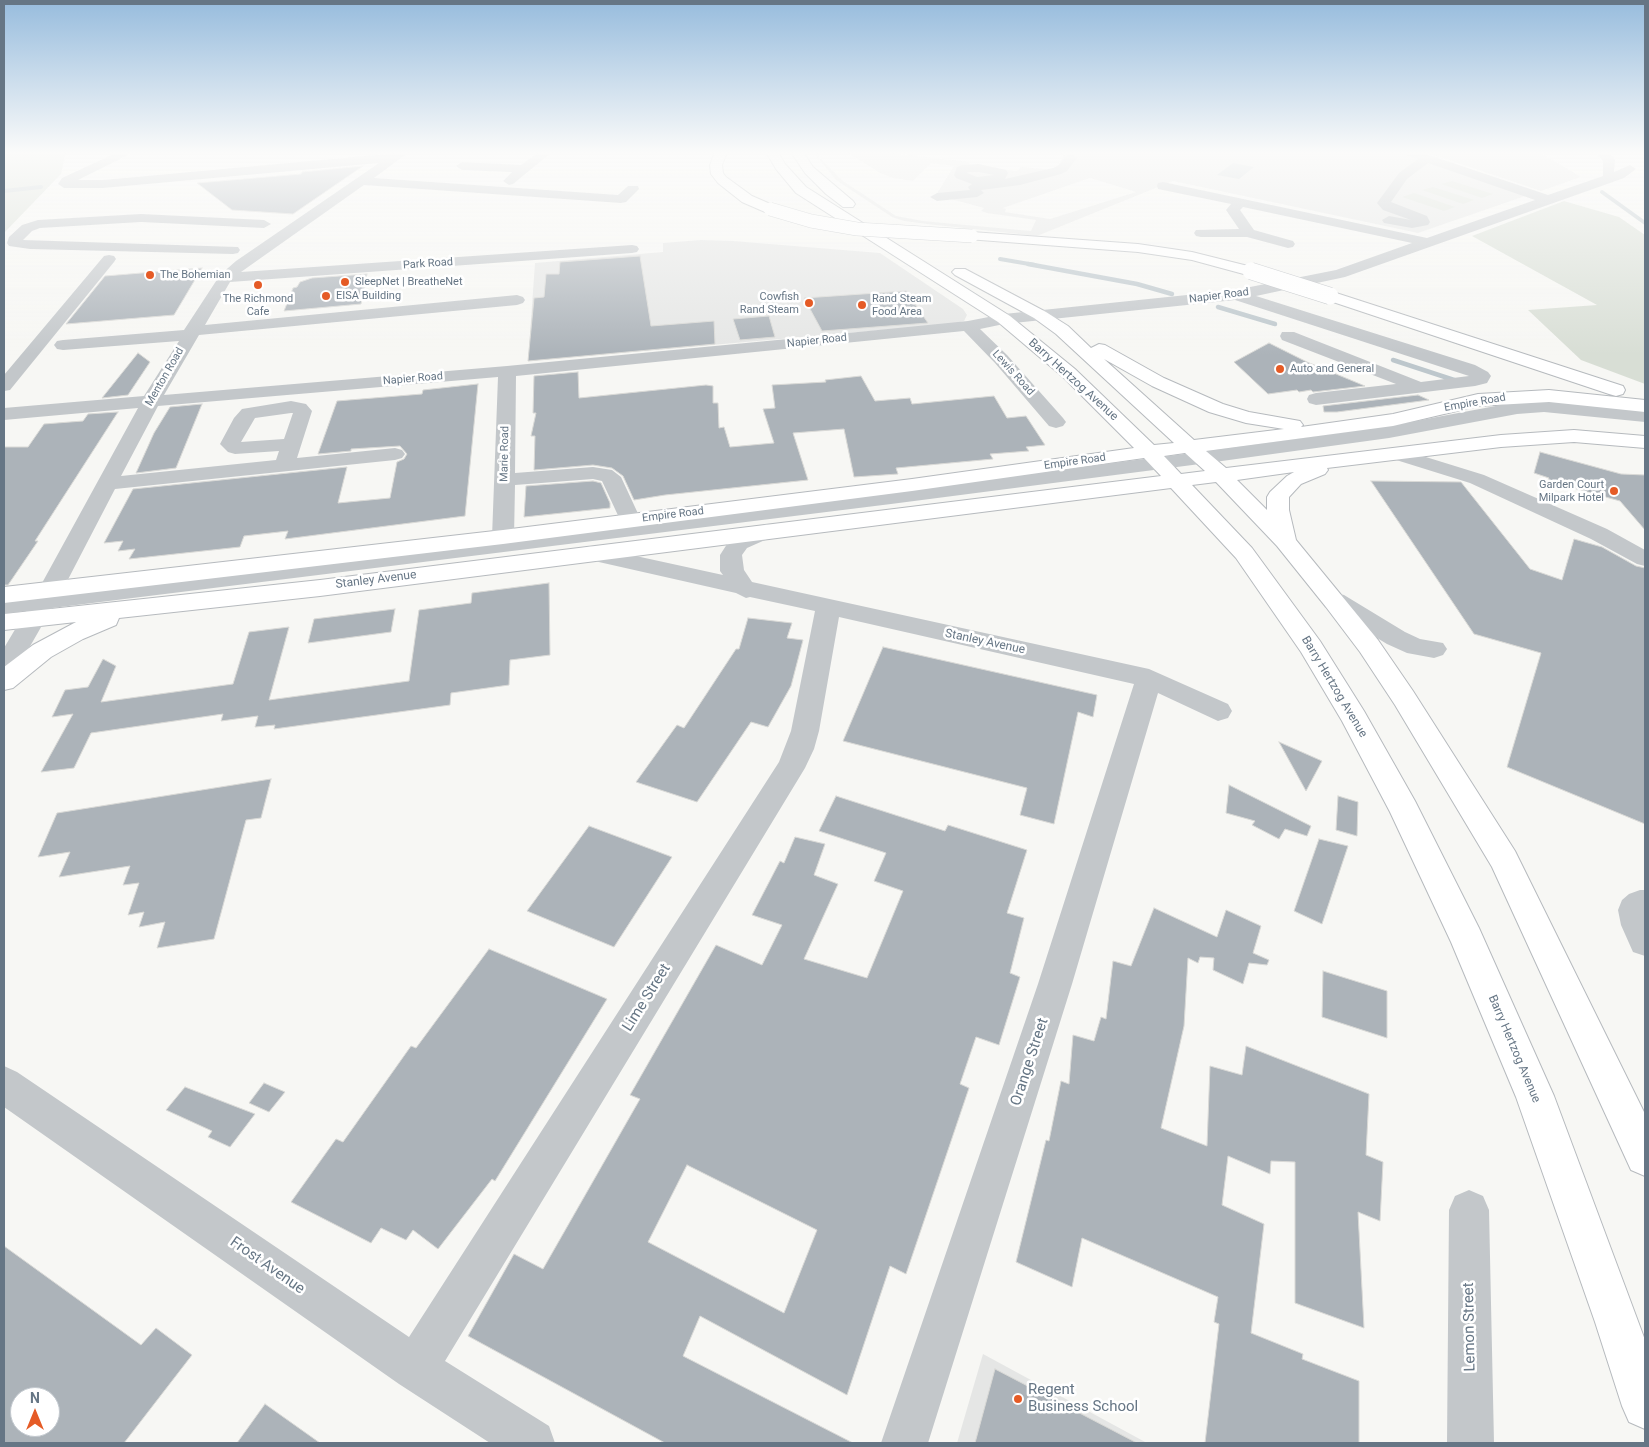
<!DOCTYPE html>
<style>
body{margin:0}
#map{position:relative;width:1649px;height:1447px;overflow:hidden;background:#f7f7f4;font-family:Roboto,sans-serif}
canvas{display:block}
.frame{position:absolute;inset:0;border:5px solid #667685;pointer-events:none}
.north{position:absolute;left:10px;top:1387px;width:50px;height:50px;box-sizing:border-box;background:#fff;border:1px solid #c2c8ce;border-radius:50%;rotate:0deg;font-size:14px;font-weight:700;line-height:20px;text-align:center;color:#667685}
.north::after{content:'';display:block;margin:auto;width:18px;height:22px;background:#e55b26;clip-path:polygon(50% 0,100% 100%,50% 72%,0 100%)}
</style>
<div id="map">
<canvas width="1649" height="1447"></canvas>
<div class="frame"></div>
<div class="north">N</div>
</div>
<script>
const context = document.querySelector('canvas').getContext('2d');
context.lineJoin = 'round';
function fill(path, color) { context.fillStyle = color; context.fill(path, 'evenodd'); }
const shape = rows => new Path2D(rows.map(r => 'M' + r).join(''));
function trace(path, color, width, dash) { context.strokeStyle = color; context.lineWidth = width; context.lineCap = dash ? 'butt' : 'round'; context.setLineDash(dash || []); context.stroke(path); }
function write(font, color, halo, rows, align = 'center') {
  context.font = font + ' Roboto,sans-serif'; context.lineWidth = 5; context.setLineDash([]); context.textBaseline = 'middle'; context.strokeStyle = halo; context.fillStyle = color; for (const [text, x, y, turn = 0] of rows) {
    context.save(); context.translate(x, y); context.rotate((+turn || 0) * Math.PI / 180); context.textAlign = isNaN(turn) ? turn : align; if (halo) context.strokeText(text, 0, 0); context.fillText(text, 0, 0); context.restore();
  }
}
fill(shape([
 [813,152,817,152,819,157,843,181,896,216,923,221,1031,231,1036,220,987,213,981,211,984,208,936,195,954,166,931,163,913,181,893,178,880,173,847,152,882,152,970,162,968,165,1017,171,1021,167,1055,170,1065,154,1048,152,1409,152,1531,194,1418,233,1173,181,1037,236,927,224,904,221,892,217,836,180],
 [1090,178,1136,192,1050,219,1005,212,1006,209,1003,208],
 [1425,152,1539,152,1581,177,1541,191],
 [701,240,733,241,880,253,963,309,967,315,964,321,952,324,528,361,535,263,663,252,663,243],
 [983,1354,1147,1443,957,1443]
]), '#e5e6e5');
fill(shape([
 [4,152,66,152,61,174,4,233],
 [1452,181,1493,194,1482,198,1441,184],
 [1433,187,1474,200,1463,204,1422,190],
 [1414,193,1455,207,1444,211,1402,197],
 [1564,201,1619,217,1645,235,1645,384,1581,360,1528,310,1597,305,1472,236]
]), '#d8ded5');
fill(shape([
 [1233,163,1254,167,1239,179,1217,175]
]), '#bdc7cc');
trace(shape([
 [4,191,41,187],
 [1602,192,1645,223],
 [1000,259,1035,265]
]), '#bdc7cc', 4);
trace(shape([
 [1028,264,1137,284,1172,294],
 [1218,307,1275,324],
 [1393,360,1454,380]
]), '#bdc7cc', 4.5);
const building = shape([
 [363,166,293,214,232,210,197,183,301,174,302,172,363,166],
 [640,256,651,326,714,321,715,344,528,361,534,298,544,297,546,274,559,274,560,262,640,256],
 [202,268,174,315,66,324,105,276,202,268],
 [367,274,361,304,284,311,293,288,297,287,300,282,312,278,367,274],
 [906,291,928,323,822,331,804,298,906,291],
 [769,316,775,337,740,340,733,319,769,316],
 [1269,343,1307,362,1365,386,1313,392,1311,390,1299,392,1297,390,1268,394,1234,362,1269,343],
 [138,353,150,362,128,395,102,398,138,353],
 [578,372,579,398,706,385,713,386,713,403,718,403,719,428,724,427,730,447,774,443,763,409,775,408,772,385,826,382,825,380,861,376,875,401,910,398,912,404,994,396,1007,418,1026,416,1045,445,1026,447,1029,451,990,454,993,459,896,468,898,474,854,477,844,429,793,433,808,480,665,495,634,500,623,476,612,468,593,465,534,470,535,436,531,436,536,413,533,413,534,376,578,372],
 [478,384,465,516,285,539,288,531,244,536,240,547,129,559,135,549,118,551,123,541,104,543,133,489,347,467,338,503,390,498,397,462,404,459,407,454,400,446,351,449,351,451,318,454,337,401,422,394,423,390,478,384],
 [1418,395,1429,400,1337,412,1324,412,1323,406,1418,395],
 [202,404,176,468,136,473,154,433,170,407,202,404],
 [118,412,35,541,38,541,8,585,4,585,4,447,28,447,44,424,83,421,88,414,118,412],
 [1540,452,1621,474,1645,475,1645,530,1620,501,1548,481,1549,478,1534,473,1540,452],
 [593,481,601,483,610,503,610,508,524,517,526,486,593,481],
 [1371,481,1461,482,1530,569,1562,580,1574,539,1602,547,1636,566,1645,568,1645,824,1507,767,1541,653,1474,634,1371,481],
 [549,583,550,655,510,660,509,685,451,693,450,705,274,729,275,725,255,727,258,716,221,721,223,714,91,733,74,768,41,772,73,714,52,717,65,690,88,687,103,659,116,666,101,702,233,684,249,632,289,627,269,700,409,681,419,610,471,603,472,593,549,583],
 [395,609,391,632,308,643,314,619,395,609],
 [748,618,792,623,787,638,803,640,791,686,768,727,751,722,697,802,636,782,677,725,684,728,736,649,739,649,748,618],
 [883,647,1097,695,1093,717,1078,712,1054,824,1020,815,1027,788,843,741,883,647],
 [1279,742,1322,761,1306,791,1279,742],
 [271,779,261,818,246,820,214,939,157,948,165,922,139,927,144,912,128,915,139,883,123,885,130,866,59,877,70,852,38,857,57,813,271,779],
 [1229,785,1311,826,1307,836,1285,829,1279,839,1252,825,1255,821,1226,813,1229,785],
 [836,796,945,831,948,825,1027,850,1007,913,1024,918,1010,973,1020,977,999,1045,976,1037,960,1084,969,1088,906,1274,890,1266,847,1395,700,1316,683,1356,853,1443,665,1443,468,1336,514,1254,543,1269,640,1099,630,1095,716,945,762,965,782,925,752,915,780,861,784,863,795,837,825,844,814,875,838,884,804,959,867,978,903,891,874,881,886,853,819,831,836,796],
 [687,1165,817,1230,784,1313,648,1242,687,1165],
 [1338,796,1358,802,1357,836,1336,830,1338,796],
 [589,826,672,857,614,947,527,911,589,826],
 [1319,839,1348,846,1322,924,1294,911,1319,839],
 [1154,908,1217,937,1226,910,1261,926,1253,953,1269,960,1267,965,1249,963,1243,984,1213,970,1214,958,1200,957,1198,963,1188,958,1184,1026,1161,1128,1207,1146,1210,1066,1242,1075,1246,1046,1369,1094,1366,1155,1383,1162,1380,1221,1358,1212,1364,1328,1295,1303,1295,1162,1271,1161,1270,1174,1228,1156,1222,1205,1264,1224,1251,1333,1303,1354,1302,1359,1359,1381,1359,1443,1205,1443,1219,1324,1214,1322,1218,1297,1082,1238,1072,1287,1016,1262,1046,1140,1049,1141,1061,1081,1069,1084,1073,1035,1094,1041,1101,1017,1106,1019,1113,961,1131,966,1154,908],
 [489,949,607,999,495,1181,492,1179,438,1249,413,1230,406,1240,381,1228,371,1243,291,1202,336,1139,343,1142,411,1046,416,1048,489,949],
 [1323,971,1387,991,1387,1038,1322,1017,1323,971],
 [264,1083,285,1092,269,1112,249,1103,264,1083],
 [185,1087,255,1114,230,1147,208,1137,212,1131,166,1110,185,1087],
 [4,1246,141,1345,156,1328,192,1355,124,1443,4,1443,4,1246],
 [20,1397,50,1397,50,1427,20,1427,20,1397],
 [995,1369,1137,1443,975,1443,995,1369],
 [265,1404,320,1443,237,1443,265,1404]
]);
fill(building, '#acb3b9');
trace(building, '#d9d9d6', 1);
const major = shape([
 [715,152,727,152,722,165,723,173,726,177,752,196,775,206,777,209,775,212,765,212,742,202,718,183,711,174,710,165,715,152],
 [766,152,778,152,785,164,806,187,1010,316,1075,369,1154,445,1174,443,1056,334,1034,318,955,275,952,272,955,269,965,269,1046,312,1068,326,1091,348,1099,344,1105,345,1164,378,1223,404,1249,412,1300,421,1303,425,1301,427,1393,414,1478,394,1549,390,1645,400,1645,412,1549,402,1478,406,1393,426,1206,451,1226,468,1501,435,1574,430,1645,436,1645,448,1574,442,1501,447,1327,468,1328,470,1325,474,1301,484,1289,497,1289,510,1296,540,1378,640,1413,691,1515,851,1645,1114,1645,1176,1631,1170,1492,867,1395,705,1360,652,1326,607,1277,546,1216,482,1192,485,1252,548,1320,641,1364,711,1415,801,1479,928,1554,1096,1645,1340,1645,1429,1629,1422,1622,1406,1595,1322,1516,1097,1451,942,1390,812,1342,721,1301,652,1236,558,1171,488,320,596,119,618,116,625,83,639,51,657,13,688,4,690,4,667,33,645,76,622,4,630,4,614,320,580,1161,476,1144,458,912,491,503,544,4,603,4,587,503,530,912,479,1134,448,1063,377,998,322,796,193,776,169,766,152],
 [1104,359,1152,386,1209,412,1246,423,1284,429,1194,440,1104,359],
 [1185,453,1205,471,1181,474,1164,456,1185,453],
 [1294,472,1287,476,1270,492,1267,497,1267,510,1237,480,1294,472],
 [791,152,803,152,813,167,853,201,855,204,853,207,843,207,826,194,805,173,791,152],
 [972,232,1138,244,1192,252,1256,268,1259,271,1256,274,1251,276,1192,260,1138,252,967,239,965,236,967,233,972,232],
 [1330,291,1623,386,1625,390,1623,394,1616,396,1609,394,1324,299,1322,296,1324,293,1330,291]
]);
trace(major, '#b6babe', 2);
fill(shape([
 [118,152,134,152,78,180,103,180,409,152,374,178,618,195,628,186,638,186,639,189,626,202,621,203,364,185,241,272,632,245,637,246,639,249,637,252,632,253,230,282,205,325,517,295,523,297,525,300,523,303,517,305,199,335,164,395,507,366,798,338,968,321,1004,314,1235,290,1336,270,1412,243,1243,207,1240,210,1254,230,1293,241,1295,244,1293,247,1288,248,1247,237,1201,237,1196,236,1194,233,1196,230,1239,229,1226,210,1231,204,1158,189,1157,186,1158,183,1163,182,1427,238,1535,200,1428,163,1407,179,1391,202,1427,216,1430,222,1428,225,1412,228,1384,223,1382,220,1389,216,1411,220,1383,210,1377,203,1399,173,1418,159,1405,155,1403,152,1420,152,1548,195,1603,176,1603,161,1595,152,1608,152,1613,157,1615,160,1614,172,1630,165,1636,169,1624,178,1345,277,1256,296,1475,365,1488,372,1491,376,1487,383,1475,386,1316,405,1309,403,1307,399,1309,395,1316,393,1396,384,1282,340,1280,336,1282,332,1294,332,1421,382,1469,376,1235,300,1004,324,980,329,1007,355,1063,418,1066,422,1063,426,1056,428,1049,426,995,363,964,331,516,376,515,473,593,467,612,470,621,477,641,520,640,522,1200,452,1389,426,1517,402,1544,400,1645,410,1645,422,1544,412,1517,414,1389,438,1200,464,891,504,52,608,13,676,4,679,4,648,26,611,4,614,4,598,36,594,138,408,4,420,4,408,144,396,179,341,63,350,57,349,54,345,57,341,63,340,184,330,220,275,236,261,379,163,103,188,64,188,58,184,62,178,118,152],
 [498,377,492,537,493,539,62,591,115,489,395,460,402,458,405,454,402,450,395,448,297,458,312,411,306,404,291,401,242,409,234,418,220,444,228,452,235,454,279,451,276,460,121,476,158,406,498,377],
 [291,413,293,413,284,439,241,442,255,418,291,413],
 [593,479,602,481,622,524,514,537,515,485,593,479],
 [539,152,552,152,513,184,509,185,503,181,512,172,462,170,456,166,462,162,521,165,539,152],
 [1071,154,1077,158,1067,171,1061,174,1020,185,981,190,984,193,977,197,937,201,930,197,937,193,970,190,968,187,972,184,956,178,954,175,957,167,962,165,979,164,1006,170,1008,173,1005,179,1053,168,1059,165,1067,155,1071,154],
 [968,172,979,172,994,175,977,177,967,173,968,172],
 [141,214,264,220,271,224,264,228,141,222,40,228,32,231,23,240,238,247,240,250,238,253,233,254,30,249,9,246,7,243,9,237,22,225,38,220,141,214],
 [109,255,114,256,116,259,114,262,10,390,4,391,4,375,104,256,109,255],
 [1400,449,1484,475,1607,529,1645,550,1645,566,1637,564,1591,539,1470,483,1393,459,1390,455,1393,451,1400,449],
 [766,524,774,526,777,531,774,536,747,548,742,555,744,570,752,582,1149,669,1228,704,1232,711,1228,718,1218,721,1158,693,1072,984,928,1443,881,1443,1038,984,1134,684,839,617,819,731,814,749,805,768,445,1361,549,1426,555,1443,490,1443,399,1384,4,1107,4,1066,17,1072,409,1337,779,762,791,731,815,611,750,597,746,598,736,593,590,560,582,558,579,553,582,548,590,546,723,575,720,571,720,555,731,538,766,524],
 [1335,593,1344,595,1405,632,1420,639,1443,643,1447,649,1443,655,1434,658,1407,653,1387,644,1326,607,1323,601,1326,595,1335,593],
 [1640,890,1645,890,1645,956,1633,952,1621,925,1618,910,1622,900,1629,894,1640,890],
 [1469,1190,1483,1196,1489,1210,1494,1443,1447,1443,1449,1210,1455,1196,1469,1190]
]), '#c3c7ca');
fill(major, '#fff');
const majorBridgeFar1 = shape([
 [770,209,811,221,857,229,972,236]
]);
const majorBridge = shape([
 [1251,271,1330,296]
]);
trace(majorBridgeFar1, '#b6babe', 14, []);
trace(majorBridge, '#b6babe', 18, []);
trace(majorBridgeFar1, '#fff', 13);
trace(majorBridge, '#fff', 17);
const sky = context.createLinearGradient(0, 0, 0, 355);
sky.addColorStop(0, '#97bcdd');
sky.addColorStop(0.43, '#fbfbfa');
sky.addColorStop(1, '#fbfbfa00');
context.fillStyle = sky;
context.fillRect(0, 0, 1649, 355);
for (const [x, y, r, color] of [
 [150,275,5,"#e55b26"],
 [345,282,5,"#e55b26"],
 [258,285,5,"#e55b26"],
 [326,296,5,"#e55b26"],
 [809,303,5,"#e55b26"],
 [862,305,5,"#e55b26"],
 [1280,369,5,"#e55b26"],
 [1614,491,5,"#e55b26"],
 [1018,1399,5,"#e55b26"]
]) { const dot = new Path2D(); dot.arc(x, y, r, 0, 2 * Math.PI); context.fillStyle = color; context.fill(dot); trace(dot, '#fff', 2); }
write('11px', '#667685', '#fff', [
 ["Park Road",428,264,-4],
 ["Napier Road",1219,296,-7],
 ["Napier Road",817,341,-6],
 ["Lewis Road",1013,373,48],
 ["Menton Road",165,377,-60],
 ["Napier Road",413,379,-5],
 ["Empire Road",1475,403,-10],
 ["Marie Road",505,454,-89],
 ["Empire Road",1075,462,-8],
 ["Empire Road",673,515,-7]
]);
write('11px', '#667685', '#fff', [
 ["The Bohemian",160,275],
 ["SleepNet | BreatheNet",355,282],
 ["EISA Building",336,296],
 ["Cowfish",799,297,"right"],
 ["Rand Steam",799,310,"right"],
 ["The Richmond",258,299,"center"],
 ["Cafe",258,312,"center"],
 ["Rand Steam",872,299],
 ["Food Area",872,312],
 ["Auto and General",1290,369],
 ["Garden Court",1604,485,"right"],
 ["Milpark Hotel",1604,498,"right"]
], 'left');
write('12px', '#667685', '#fff', [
 ["Barry Hertzog Avenue",1073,380,42],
 ["Stanley Avenue",376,580,-7],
 ["Stanley Avenue",985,642,12],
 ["Barry Hertzog Avenue",1334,687,59],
 ["Barry Hertzog Avenue",1514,1049,67]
]);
write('15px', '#667685', '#fff', [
 ["Lime Street",647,998,-58],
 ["Orange Street",1030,1062,-72],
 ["Frost Avenue",267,1266,35],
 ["Lemon Street",1470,1327,-91]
]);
write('15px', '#667685', '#fff', [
 ["Regent",1028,1390],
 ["Business School",1028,1407]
], 'left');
</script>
